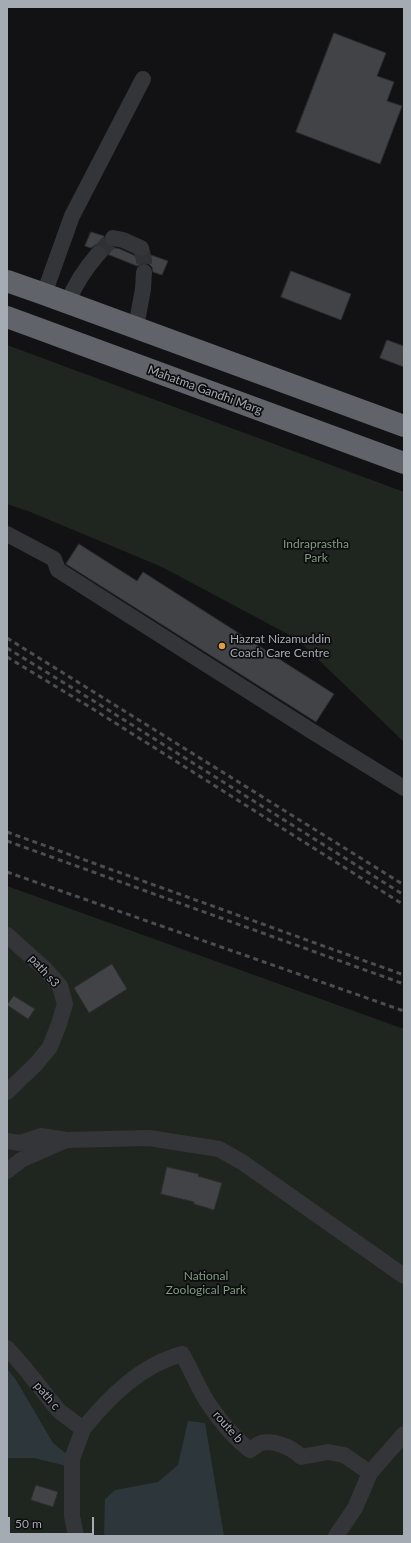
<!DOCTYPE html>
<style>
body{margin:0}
#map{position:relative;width:411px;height:1543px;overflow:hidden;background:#121214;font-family:Lato,sans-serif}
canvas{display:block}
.frame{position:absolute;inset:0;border:8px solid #a5abb3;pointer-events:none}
.scale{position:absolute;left:8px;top:1517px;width:86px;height:18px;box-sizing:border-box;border:2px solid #a5abb3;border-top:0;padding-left:5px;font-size:12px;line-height:14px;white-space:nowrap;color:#a5abb3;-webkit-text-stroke:3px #0d0d0f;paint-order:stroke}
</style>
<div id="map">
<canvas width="411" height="1543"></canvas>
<div class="frame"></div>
<div class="scale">50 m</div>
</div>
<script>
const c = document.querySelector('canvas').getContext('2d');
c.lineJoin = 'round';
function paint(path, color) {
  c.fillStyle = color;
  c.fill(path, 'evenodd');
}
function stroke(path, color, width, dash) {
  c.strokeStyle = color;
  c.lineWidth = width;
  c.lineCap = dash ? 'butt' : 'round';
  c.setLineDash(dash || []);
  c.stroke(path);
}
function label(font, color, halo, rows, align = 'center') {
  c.font = font + ' Lato,sans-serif';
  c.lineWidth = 3.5;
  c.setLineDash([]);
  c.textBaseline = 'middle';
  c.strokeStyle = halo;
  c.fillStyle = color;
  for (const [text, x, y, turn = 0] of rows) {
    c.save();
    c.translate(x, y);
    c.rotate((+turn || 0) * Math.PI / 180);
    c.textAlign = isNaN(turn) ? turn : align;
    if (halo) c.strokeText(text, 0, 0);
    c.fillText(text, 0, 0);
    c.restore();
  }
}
const green = new Path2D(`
 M7,345L404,492V742L297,639L162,567L28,511L7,504Z
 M7,886L404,1029V1536H7Z`);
const water = new Path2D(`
 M7,1369L16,1380L53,1443L69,1456L67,1466L34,1458H7Z
 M188,1421L205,1423L224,1536H104L105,1499L115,1490L158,1482L178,1465Z`);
const building = new Path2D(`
 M334,33L386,53L377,76L394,82L387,101L402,106L380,164L296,132Z
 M91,232L104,236V241L111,247L120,249L138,257H142L148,254L168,261L162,275L153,272L152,267L149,264L144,263L137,266L107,254L104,247L100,245H95L91,248L85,246Z
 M291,271L351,294L341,320L281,297Z
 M387,340L404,346V367L380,358Z
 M79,544L137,581L143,572L334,694L316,722L66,564Z
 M112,964L127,989L89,1013L74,988Z
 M14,996L35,1009L28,1019L7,1005Z
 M167,1167L199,1174L198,1176L222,1183L214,1210L194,1204V1202L161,1194Z
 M36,1485L58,1492L53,1507L31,1500Z`);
const minorTunnel = new Path2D(`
 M141,248L144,260V272
 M98,254L113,238`);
const minor = new Path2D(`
 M113,238L123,240L141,248
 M44,294L72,216L143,79
 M68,302C75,284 85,269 98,254
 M136,327L143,289L144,272
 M7,534L54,559L58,570L313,732L404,788
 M7,935L45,969L60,986L65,1004L59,1024L50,1047L36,1064L7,1092
 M7,1141L20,1143L41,1136L66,1140
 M7,1171L21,1160L66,1140L149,1138L219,1149L242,1162L404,1276
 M7,1348L23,1366L59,1411L83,1429L72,1459V1516L76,1536
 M83,1429C109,1397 141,1365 182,1354C192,1371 199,1390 210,1406C221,1422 235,1439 250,1450C253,1448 258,1444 261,1443C274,1440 292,1447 301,1457L328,1452L344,1455L370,1473L355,1508L336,1536
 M370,1473L404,1434`);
const highway = new Path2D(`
 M7,281L44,294L404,426
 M7,317L404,463`);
const rail = new Path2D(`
 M7,638L404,885
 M7,648L97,703L404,895
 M7,657L93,709L404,905
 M7,832L404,975
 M7,841L404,984
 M7,872L404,1011`);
const markers = [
 [222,646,4,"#e09c3e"]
];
const streetNames = [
 ["Mahatma Gandhi Marg",205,390,20],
 ["path s3",44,971,48],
 ["path c",47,1396,50],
 ["route b",228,1427,49]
];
const parkNames = [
 ["Indraprastha",316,544],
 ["Park",316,558],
 ["National",206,1276],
 ["Zoological Park",206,1290]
];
const poiNames = [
 ["Hazrat Nizamuddin",230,639],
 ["Coach Care Centre",230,653]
];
paint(green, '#1f261f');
paint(water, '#2d363b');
paint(building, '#414347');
stroke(building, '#2d2d30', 1);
stroke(minorTunnel, '#2f3134', 16, [16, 8]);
stroke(minor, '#343538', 16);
stroke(highway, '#606369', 22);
stroke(rail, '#4b4d51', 3, [5, 4]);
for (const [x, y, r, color] of markers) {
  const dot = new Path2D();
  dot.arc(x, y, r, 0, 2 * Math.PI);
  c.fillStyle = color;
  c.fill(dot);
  stroke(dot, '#0d0d0f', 1.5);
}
label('12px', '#a5abb3', '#0d0d0f', streetNames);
label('12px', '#7f9c7e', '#0d0d0f', parkNames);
label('12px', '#a5abb3', '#0d0d0f', poiNames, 'left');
</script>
